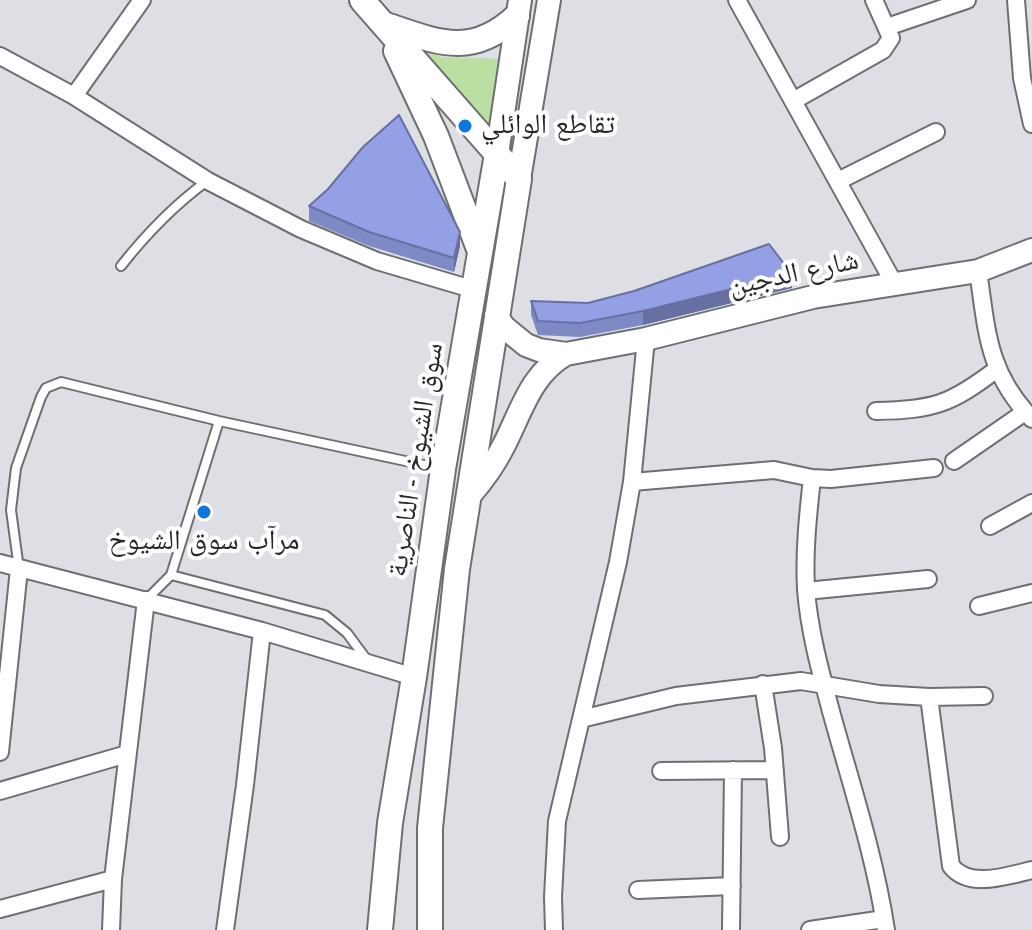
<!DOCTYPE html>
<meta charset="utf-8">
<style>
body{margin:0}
canvas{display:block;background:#dddfe5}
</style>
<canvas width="1032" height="930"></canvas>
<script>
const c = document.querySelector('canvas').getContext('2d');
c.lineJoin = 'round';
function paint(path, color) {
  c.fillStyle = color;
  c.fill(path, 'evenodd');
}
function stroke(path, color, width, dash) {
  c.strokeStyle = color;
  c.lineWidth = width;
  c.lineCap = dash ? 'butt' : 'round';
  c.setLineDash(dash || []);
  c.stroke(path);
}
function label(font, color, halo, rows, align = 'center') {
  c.font = font + ' Jost,"Noto Naskh Arabic",sans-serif';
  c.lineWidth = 8;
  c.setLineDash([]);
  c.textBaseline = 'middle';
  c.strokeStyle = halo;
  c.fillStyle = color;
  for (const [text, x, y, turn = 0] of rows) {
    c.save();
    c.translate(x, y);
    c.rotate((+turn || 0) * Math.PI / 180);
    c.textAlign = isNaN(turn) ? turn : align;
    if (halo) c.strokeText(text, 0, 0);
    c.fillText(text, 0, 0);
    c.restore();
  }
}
const green = new Path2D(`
 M425,48L441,57L506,59L493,126L489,128L421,50Z`);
const lane = new Path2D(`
 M121,266C147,233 173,206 207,181
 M19,569L11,510L16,468L41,397L46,388L61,382L219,421L438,468
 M171,575L325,615L347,633L367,660
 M147,599L171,575L219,421`);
const street = new Path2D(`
 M737,0L895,285
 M1016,0L1022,78L1032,124
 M887,27L967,0
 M0,56L74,96L208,181L301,229L377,261L475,290
 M74,96L142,0
 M793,101L883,50L891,38L874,0
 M838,181L936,132
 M978,271C987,331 987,372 1032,419
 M876,411C934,410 951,404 997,369
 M954,461L1025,412
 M812,478C808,515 804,551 806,589C809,631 821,674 832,715C852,787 875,857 886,930
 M632,482L774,470L812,478L831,479L934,468
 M990,526L1032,503
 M0,563L262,631L414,677
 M806,591L928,579
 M979,606L1032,593
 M763,684L773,748L780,837
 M929,697L951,866C969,889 1007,876 1032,870
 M581,719L676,696L801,681L879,694L929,697L984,696
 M0,752L19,569
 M661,771L775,770
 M0,791L127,754
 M638,890L732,886
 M0,909L113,879
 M111,930L113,879L146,600
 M225,930L245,785L262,631
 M554,930L553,897L557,821L618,562L632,482L646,339
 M731,930L733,770
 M810,930L884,919`);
const secondary = new Path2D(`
 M497,154L520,0
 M519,179L549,0
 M496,316L504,327L526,345L539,350L566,354L646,339L813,297L978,271L1032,250
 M470,495C483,480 494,465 503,447C521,413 530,374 566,354`);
const primary = new Path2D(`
 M362,0L519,179L457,569L430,828V930
 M383,24C437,42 471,59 517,16
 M396,51L436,136L479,249
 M380,930L390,823L414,677L443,469L497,154`);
const wall = new Path2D(`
 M309,206L460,246L454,272L369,246L309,221Z
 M792,288L643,325L580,337L538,335L531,315V301L588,303Z`);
const shadedWall = new Path2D(`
 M460,232V246L454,272V258Z
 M792,274V288L643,325V311Z`);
const building = new Path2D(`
 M399,115L460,232L454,258L369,232L309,206L328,189L363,147Z
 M769,244L792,274L643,311L580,323L538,321L531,301L588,303L634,291Z`);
const markers = [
 [465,126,8,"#0e76de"],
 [204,512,8,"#0e76de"]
];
const poiNames = [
 ["تقاطع الوائلي",481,126],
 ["مرآب سوق الشيوخ",204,542,"center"]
];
const streetNames = [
 ["شارع الدجين",794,275,-12],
 ["سوق الشيوخ - الناصرية",417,460,-81]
];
paint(green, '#bbdfa3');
stroke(lane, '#6e6f74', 12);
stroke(street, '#6e6f74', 20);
stroke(secondary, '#6e6f74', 26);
stroke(primary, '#6e6f74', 28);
stroke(lane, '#fff', 8);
stroke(street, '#fff', 16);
stroke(secondary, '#fff', 22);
stroke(primary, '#fff', 24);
paint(wall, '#7e8ac5');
paint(shadedWall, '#6770a0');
paint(building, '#93a0e5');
stroke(building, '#6770a0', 2);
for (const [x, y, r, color] of markers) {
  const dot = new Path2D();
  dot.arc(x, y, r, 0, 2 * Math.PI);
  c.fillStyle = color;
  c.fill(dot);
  stroke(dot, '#fff', 3);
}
label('28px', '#27282a', '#fff', poiNames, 'left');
label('28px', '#27282a', '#fff', streetNames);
</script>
